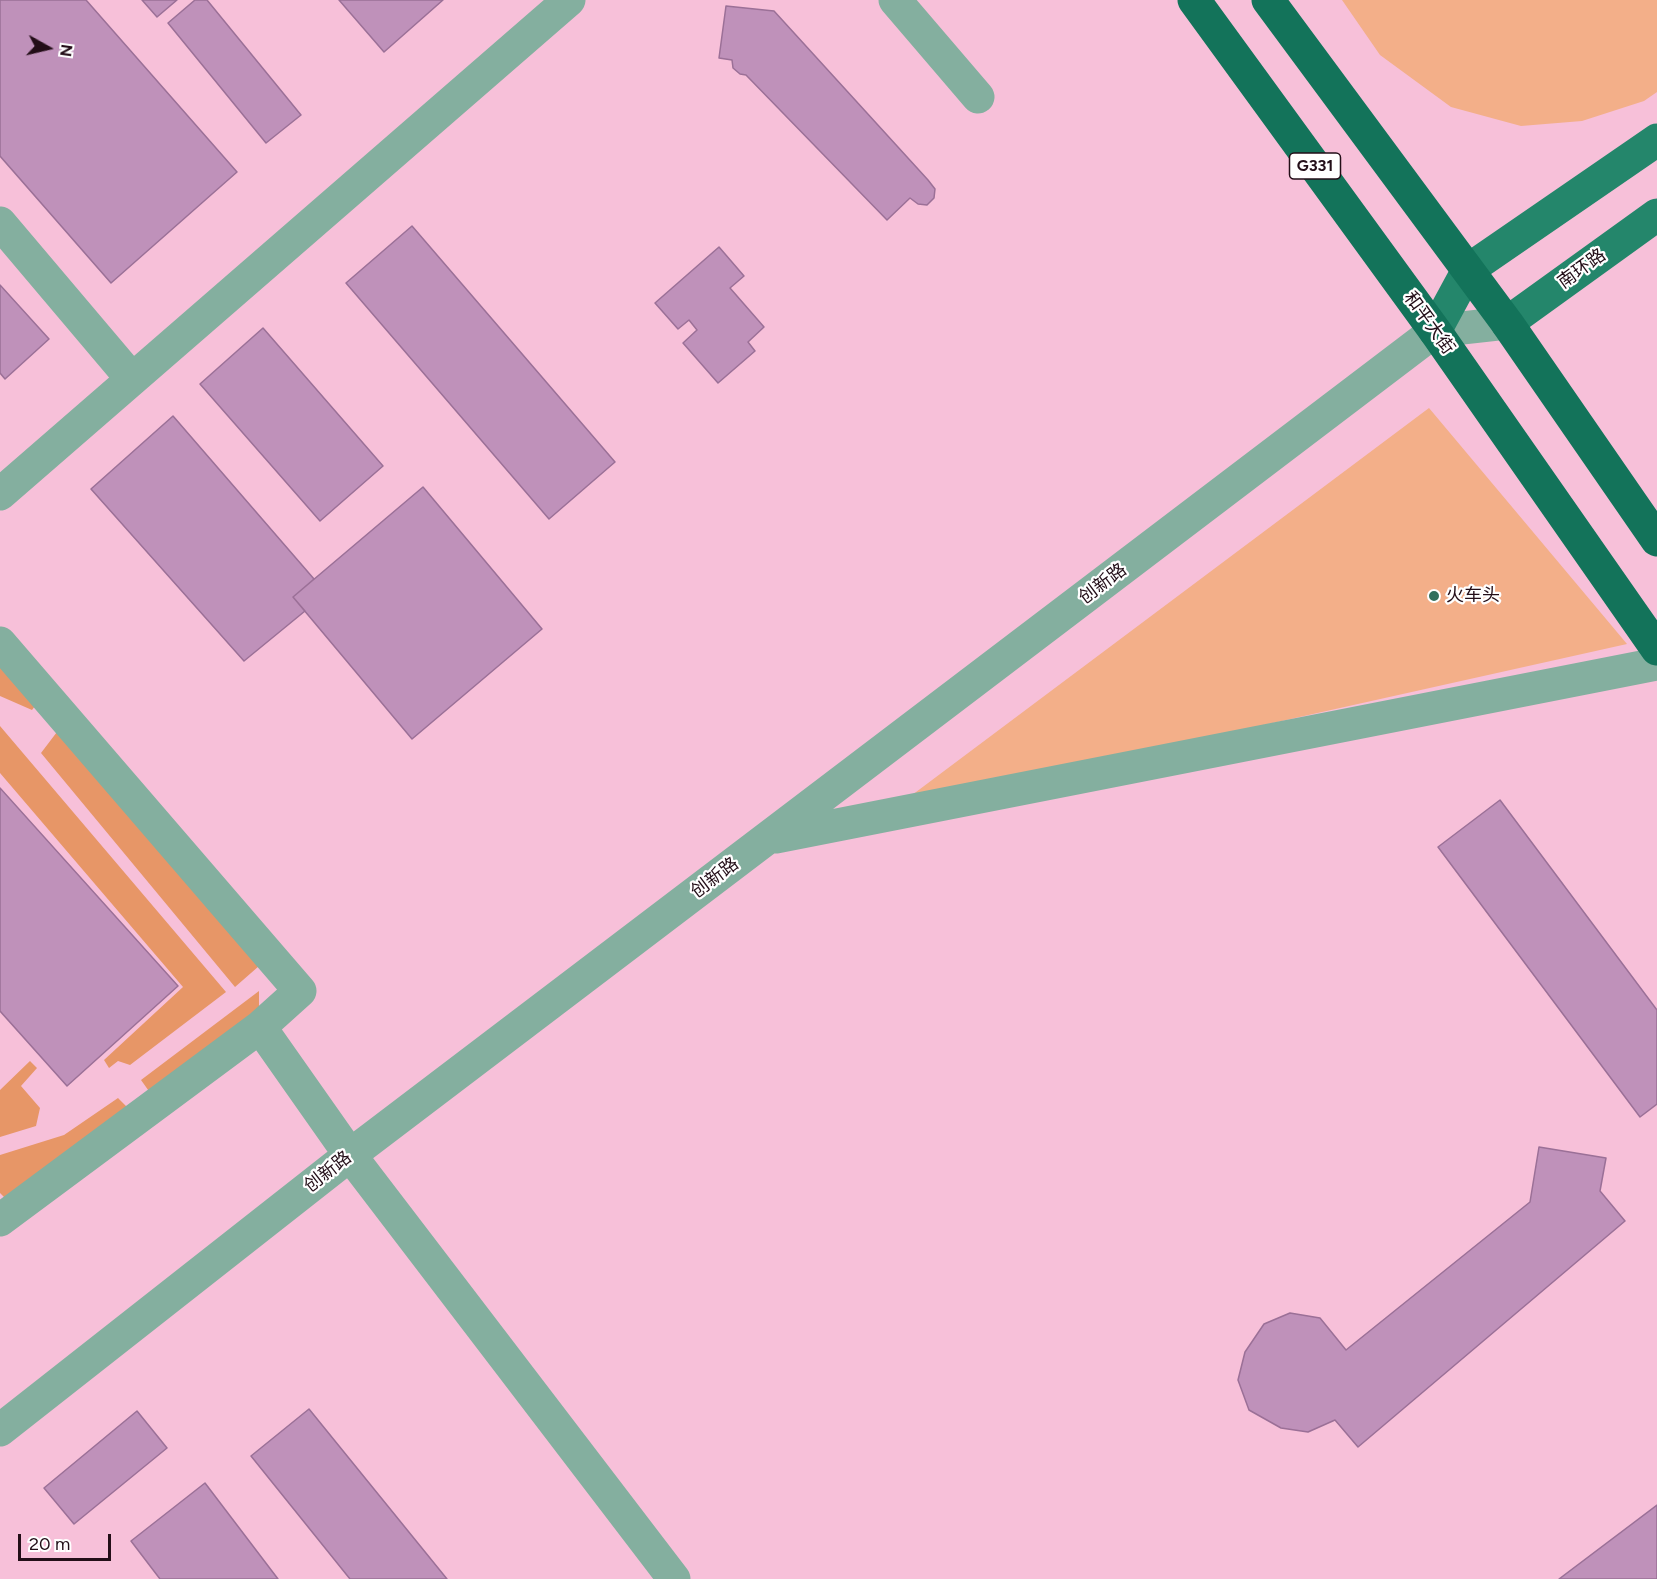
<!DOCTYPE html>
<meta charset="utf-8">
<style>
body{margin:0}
#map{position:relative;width:1657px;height:1579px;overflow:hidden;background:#ffcee3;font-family:Figtree,sans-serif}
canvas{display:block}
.north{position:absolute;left:18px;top:18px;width:60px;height:60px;-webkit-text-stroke:4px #fff;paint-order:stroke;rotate:98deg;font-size:16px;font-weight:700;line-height:24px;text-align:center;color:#230e18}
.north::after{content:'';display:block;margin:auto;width:21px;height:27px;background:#230e18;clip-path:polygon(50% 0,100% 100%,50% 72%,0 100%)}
.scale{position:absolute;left:18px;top:1534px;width:93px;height:27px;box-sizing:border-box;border:3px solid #230e18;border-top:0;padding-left:8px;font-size:18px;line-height:21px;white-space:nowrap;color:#230e18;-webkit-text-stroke:4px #fff;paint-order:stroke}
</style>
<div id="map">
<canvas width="1657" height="1579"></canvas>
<div class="north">N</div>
<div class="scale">20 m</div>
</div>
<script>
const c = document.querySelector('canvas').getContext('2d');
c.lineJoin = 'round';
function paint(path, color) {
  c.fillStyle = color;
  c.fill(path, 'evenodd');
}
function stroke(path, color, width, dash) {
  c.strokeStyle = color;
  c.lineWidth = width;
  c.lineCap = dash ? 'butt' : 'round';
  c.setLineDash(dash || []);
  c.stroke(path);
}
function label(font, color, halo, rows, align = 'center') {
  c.font = font + ' Figtree,"Noto Sans SC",sans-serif';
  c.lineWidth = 4.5;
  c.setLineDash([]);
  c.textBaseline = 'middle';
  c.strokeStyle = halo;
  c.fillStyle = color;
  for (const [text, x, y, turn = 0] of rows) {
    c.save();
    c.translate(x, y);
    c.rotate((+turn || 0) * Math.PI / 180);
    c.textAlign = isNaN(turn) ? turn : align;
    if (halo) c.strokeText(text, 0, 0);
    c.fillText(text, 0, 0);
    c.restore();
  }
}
const built = new Path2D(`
 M0,0H1657V1579H0Z`);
const green = new Path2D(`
 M1342,0H1657V92L1644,101L1582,121L1521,126L1451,107L1380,55Z
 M1429,408L1627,644L896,807Z`);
const forest = new Path2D(`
 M0,658L38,702L32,710L0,696Z
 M0,726L226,992L130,1065L118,1061L109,1068L104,1060L183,987L0,773Z
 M60,728L259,966L235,987L41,753Z
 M259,991V1011L151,1094L141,1080Z
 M30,1061L37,1068L21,1086L40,1108L36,1126L0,1137V1090Z
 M118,1098L130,1110L8,1201L0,1193V1155L64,1135Z`);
const building = new Path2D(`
 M0,0H86L237,172L111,283L0,156Z
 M142,0H177L157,17Z
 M195,0H207L301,115L266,143L168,23Z
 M339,0H443L384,52Z
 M726,6L774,11L928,180L935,189L934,198L927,205L918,204L910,198L887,220L746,75L740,74L733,68L732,60L719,58Z
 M412,226L615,462L549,519L346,283Z
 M719,247L744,276L730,288L764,327L748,342L755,351L718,383L683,343L697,330L689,320L678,329L655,303Z
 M0,285L49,339L5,379L0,373Z
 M263,328L383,466L320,521L200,384Z
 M173,416L314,579L293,597L305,611L244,661L91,489Z
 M423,487L542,629L412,739L293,597Z
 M0,788L178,986L67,1086L0,1011Z
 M1500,800L1657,1010V1104L1640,1117L1438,847Z
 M1539,1147L1606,1158L1600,1191L1625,1221L1358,1447L1335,1420L1308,1432L1281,1428L1249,1410L1238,1380L1245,1352L1264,1324L1290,1313L1320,1318L1346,1350L1530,1202Z
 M309,1409L447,1579H350L251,1456Z
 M137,1411L167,1448L74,1524L44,1488Z
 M205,1483L278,1579H160L131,1541Z
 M1657,1505V1579H1559Z`);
const minor = new Path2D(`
 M895,0L978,97
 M0,223L132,379
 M0,494L569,0
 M0,643L300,991L260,1027L0,1220
 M776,837L1657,664
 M260,1027L350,1155L674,1579
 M0,1430L350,1155L1435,331L1507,323`);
const major = new Path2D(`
 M1507,323L1657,215
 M1435,331L1468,270L1657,140`);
const highway = new Path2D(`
 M1194,0L1435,331L1657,649
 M1268,0L1507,323L1657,540`);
const markers = [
 [1434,596,6,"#316f5c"]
];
const shields = [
 [1315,166,51]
];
const shieldNames = [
 ["G331",1315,166]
];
const streetNames = [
 ["南环路",1582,269,-36],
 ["和平大街",1429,323,54],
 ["创新路",1103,584,-37],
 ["创新路",715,878,-37],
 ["创新路",328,1172,-38]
];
const poiNames = [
 ["火车头",1446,596]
];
paint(built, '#f7c0d9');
paint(green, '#f3af89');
paint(forest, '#e79667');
paint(building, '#bf91ba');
stroke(building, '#9b7097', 1.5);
stroke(minor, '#84af9f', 33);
stroke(major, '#24866b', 33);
stroke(highway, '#13735a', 33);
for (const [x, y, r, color] of markers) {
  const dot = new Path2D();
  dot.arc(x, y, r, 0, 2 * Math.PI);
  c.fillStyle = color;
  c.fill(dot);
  stroke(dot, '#fff', 2);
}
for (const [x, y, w] of shields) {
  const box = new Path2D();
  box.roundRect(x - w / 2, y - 13, w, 26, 4.5);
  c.fillStyle = '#fff';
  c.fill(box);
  stroke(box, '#230e18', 1.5);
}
label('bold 16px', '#230e18', null, shieldNames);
label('18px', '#230e18', '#fff', streetNames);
label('18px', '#230e18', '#fff', poiNames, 'left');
</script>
